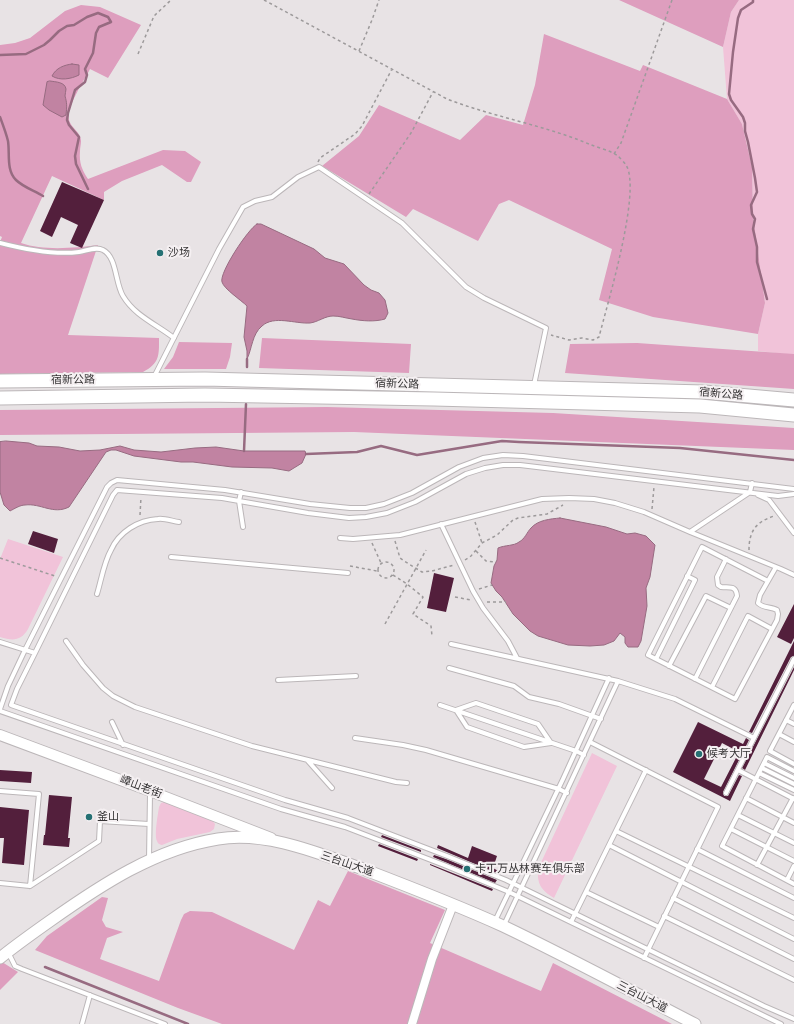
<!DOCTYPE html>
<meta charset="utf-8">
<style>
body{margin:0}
canvas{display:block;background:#e8e3e5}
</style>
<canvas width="794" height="1024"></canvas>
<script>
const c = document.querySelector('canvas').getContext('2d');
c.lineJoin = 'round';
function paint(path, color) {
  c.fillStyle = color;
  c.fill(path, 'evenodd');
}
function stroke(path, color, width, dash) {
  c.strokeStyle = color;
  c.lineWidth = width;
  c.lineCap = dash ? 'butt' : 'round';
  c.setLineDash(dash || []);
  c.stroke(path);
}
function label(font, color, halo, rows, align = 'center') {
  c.font = font + ' "PT Sans Narrow","Noto Sans SC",sans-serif';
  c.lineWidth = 4;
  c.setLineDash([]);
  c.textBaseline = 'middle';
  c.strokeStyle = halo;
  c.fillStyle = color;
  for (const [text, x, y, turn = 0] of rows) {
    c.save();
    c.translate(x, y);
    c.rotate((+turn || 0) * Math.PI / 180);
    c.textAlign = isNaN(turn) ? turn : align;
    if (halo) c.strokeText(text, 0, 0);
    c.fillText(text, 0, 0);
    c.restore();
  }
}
const green = new Path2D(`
 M739,0H794V355L758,351V334L765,303L753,216L752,167L742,124L727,99L723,47L731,12Z
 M8,539L63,557L28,629C21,641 13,641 0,637V559Z
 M592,753L617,766L554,898C541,890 537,884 538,869Z
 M164,802L211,819L215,824L214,829L210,832L177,839L162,845C159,844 158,844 157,841C154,835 158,814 159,807L161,803Z`);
const forest = new Path2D(`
 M619,0H739L731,12L723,47Z
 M81,5L100,7L141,25L108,78L90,69C84,81 66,107 69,120C71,128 81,132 81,141C81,144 80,148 80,151C79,163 82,170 88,179L163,150L185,151L201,162L191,182H187L162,165L122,181L104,192V200L52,176L21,243C44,251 74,248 98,245L68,335L159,338C159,355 160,363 143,372L0,374V242L2,237L0,236V45L15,43L30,38L65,11Z
 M544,34L640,71L643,65L727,99L742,124L752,167L753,216L765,303L758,334L653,317L599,300L612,249L509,200L499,204L478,241L413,209L406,217L322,166L359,136L379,105L460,140L486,115L523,125L535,85Z
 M262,338L411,344L409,373L259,368Z
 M179,342L232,343L230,357L226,369H164L173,357Z
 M637,343L794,354V389L565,373L570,344Z
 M327,407L553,413L794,428V450L354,432L0,435V410Z
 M348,871L445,910L430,943L541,991L553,963L672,1024H222L178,1008L35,950L47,936L102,897L108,898L102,920L106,927L123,932L107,938L100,959L159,981L181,920L184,914L190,911L212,912L294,950L318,900L330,906Z
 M2,962L18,972L0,990V964Z`);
const water = new Path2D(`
 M72,64L79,65V75C71,79 60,81 52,76C56,68 64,65 72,64Z
 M50,81C56,82 65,82 66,89C66,91 65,94 65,96C67,103 67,106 66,115L62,117L49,110L43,105L47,82Z
 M257,224H261L314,249L325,258L344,264L364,285L371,290L379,293L385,300L388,313L385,319C375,322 362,321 352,319C345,318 340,316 333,316C325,316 318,322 310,323C295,324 274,315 262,326C252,334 252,349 247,359V351L244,337L247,306C241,300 224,289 222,282C219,273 248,229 257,224Z
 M6,441L29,443L37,446L59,447L80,451L100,450L120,446L134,450L161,452L195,448L216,447L244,451H305L306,454L302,463L289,471L272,468L232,467L193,462H181L134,456L116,450H111L106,452L69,507C53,515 41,503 25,505C20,505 14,509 10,511L4,505L0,492V442Z
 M560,518L606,527L627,534L635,533L646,536L655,545L650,577L646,588L647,606L641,641L638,647H628L625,643V637L620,633L614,641L604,645L590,646L568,645L538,636L530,631L513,614L502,597L496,591L491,583L494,566L497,560L498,548C505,545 514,546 519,542C525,539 527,532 531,528C538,520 550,519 560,518Z`);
const stream = new Path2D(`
 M753,0V2L741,10L738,18L733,52L729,94L731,100L743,117L745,123V131L748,142L755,178L757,192L751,205L752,214L755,219L753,229L757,247V262L767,299
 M0,55L26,54L44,45L50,40L59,31L67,26L74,25L87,17L98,13L108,17L111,22L99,27L96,33L93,53L85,69L87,75L85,82L75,90L68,113L67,120L69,125L79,137L75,156L76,164L88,189
 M0,117C3,125 6,133 8,141C10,154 6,170 16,180C23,187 35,191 43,196
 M247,367V359
 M244,451L246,404
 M306,454L357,452L381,446L417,455L502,441L519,442L680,448L794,460
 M45,967L188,1024`);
const building = new Path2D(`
 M62,182L104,200L82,248L70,243L78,225L61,217L52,237L40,231Z
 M33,531L58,539L54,553L28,544Z
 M434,573L454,578L446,612L427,608Z
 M794,604V638L791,644L777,637Z
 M794,641V656L791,657L752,733L749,732Z
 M794,667V670L745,770L742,768Z
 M698,722L743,744L746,738L749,740L723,792L724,796H728L739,775L742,776L730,801L673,772ZM722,743L739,752L721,787L704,779Z
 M0,770L32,772L31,783L0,781Z
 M49,795L72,797L68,838H70L69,847L43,845L44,835H45Z
 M0,807L29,810L24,865L2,863L4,838H0Z
 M382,835L421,850V852L381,837Z
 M379,844L418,859L417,861L378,846Z
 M438,845L468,858L472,846L497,856L493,868L500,872L499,874L437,848Z
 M434,855L446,859L497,880L495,883L433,857Z
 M430,864L493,889L492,891L430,865Z`);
const path = new Path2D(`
 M264,0L447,99C494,117 543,125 589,144C598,148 610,150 618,156C620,158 624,162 626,165C642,190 607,305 599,337L593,340L582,338L569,340L551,335
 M359,51L372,20L379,0
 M138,54L154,16L171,0
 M614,154L621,143L672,0
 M318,162L320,158L355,134L362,126L392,69
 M369,194L411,133L433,92
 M652,509L654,487
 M140,515L141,497
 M475,522L482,543
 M395,541L400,558L404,561L422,572L432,571L454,565
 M372,543L381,563
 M749,550C749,531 756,522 774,516
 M476,551L486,561L496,562
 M0,558L55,576
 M465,560L471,556L482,543L497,535L513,520L518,518L547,514L563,505
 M378 570a8 8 0 1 1 16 0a8 8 0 1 1-16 0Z
 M350,566L377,571
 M393,575L407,584L423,597L413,614L431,626L432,636
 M479,589L492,585
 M455,597L471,600
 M487,602H506
 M385,624L426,550`);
const service = new Path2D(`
 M0,243C23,249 55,255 79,252C86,251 96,246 103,250C117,257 115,283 123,296C135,316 156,324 174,338
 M154,377L219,249L243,207L255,201L272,197L298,177L319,167L402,223L466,287L484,298L546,328L534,385
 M241,492L239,501L243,527
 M794,494L778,496L520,465H503L485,468L466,474L415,502L387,513L366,517L349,518L308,513L222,498L117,490L113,495L35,653L17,689L11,705L285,800L348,818L447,856L506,880L764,1006L794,1019
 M758,495L769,500L794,533
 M441,524L473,591L483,608L508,641L517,658
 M690,532L750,492L752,483
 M340,538L353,539L400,535L542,499L569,498L594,499L615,503L644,512L690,532L781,569L794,575
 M171,557L348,573
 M768,581L702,547L648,655L735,699L777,620L778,614L777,610C771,606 764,609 758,603L760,595L776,567
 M97,594C101,581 104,562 111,550C119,532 138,520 158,519C164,518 172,521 179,522
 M66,641L83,665L103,688L113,696L135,707L252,746L396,782L407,783
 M0,642L35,653
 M451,644L618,681L675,699L754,738
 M656,659L695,580L687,576
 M669,666L706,596L731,608
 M449,668L514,686L529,697L559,704L601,719
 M695,679L737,596C736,585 730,588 721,587L718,585L717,577L726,559
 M278,680L356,676
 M712,687L748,616L772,629
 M476,703L538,724L551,743L524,747L467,727L456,710Z
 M440,705L576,751L584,755
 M794,705L770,751L794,764
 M0,709L8,686L25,650L107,487L111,483L117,480L225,490L310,504L350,508H366L384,504L412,493L459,467L483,458L503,455L523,456L794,489
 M0,711L281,809L345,827L444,865L509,892L781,1024
 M786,720L794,724
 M112,722L123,745
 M779,734L794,742
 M355,738L403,745L426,750L559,789L567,793
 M590,742L718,807L644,958
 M308,761L332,788
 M764,763L794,778
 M762,768L794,784
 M738,770L794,799
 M794,771L767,757L722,846L794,884
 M759,773L794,790
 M0,791L39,794L30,886L0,883
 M726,793L794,659
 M746,798L794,823
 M738,815L794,843
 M731,829L794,861
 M616,831L794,918
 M609,845L794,939
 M697,849L794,898
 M149,860L150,793
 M757,865L793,798
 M787,880L794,866
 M30,886L99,841L100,821L149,824
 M586,892L659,927
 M673,898L794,959
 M664,916L794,980
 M495,921L563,779L609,678
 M571,922L646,770
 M504,925L618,681
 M8,952L15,966L22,969L165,1024
 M82,1024L90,995`);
const minor = new Path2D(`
 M412,1024L432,959L453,905`);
const tertiary = new Path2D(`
 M0,735L150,791L271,838`);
const secondary = new Path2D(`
 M0,958C16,945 33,933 50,921C101,885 155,849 218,839C266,831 318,853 363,869C410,887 457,905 503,926C568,957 631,991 695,1024`);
const trunk = new Path2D(`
 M0,381L205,379L704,392L794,400
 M0,398L205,395L434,399L700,406L794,415`);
const markers = [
 [160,253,4,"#257073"],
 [699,754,4,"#257073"],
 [89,817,4,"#257073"],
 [467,869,4,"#257073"]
];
const poiNames = [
 ["沙场",168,253],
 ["候考大厅",707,754],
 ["釜山",97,817],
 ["卡丁万丛林赛车俱乐部",475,869]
];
const streetNames = [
 ["宿新公路",73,380,-1],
 ["宿新公路",397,384,2],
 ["宿新公路",721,394,5],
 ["嶂山老街",141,787,21],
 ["三台山大道",347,864,19],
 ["三台山大道",642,997,27]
];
paint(green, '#f1c3d9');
paint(forest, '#de9ebe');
paint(water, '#c183a2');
stroke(water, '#976b81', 1);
stroke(stream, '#976b81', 2.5);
paint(building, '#531f3c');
stroke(service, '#bcb7b9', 6);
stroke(minor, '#bcb7b9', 10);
stroke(tertiary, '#bcb7b9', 12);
stroke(secondary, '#bcb7b9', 13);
stroke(trunk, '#bcb7b9', 15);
stroke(path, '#9d9a9b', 1.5, [3, 3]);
stroke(service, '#fff', 4);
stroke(minor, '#fff', 8);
stroke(tertiary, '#fff', 10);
stroke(secondary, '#fff', 11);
stroke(trunk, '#fff', 13);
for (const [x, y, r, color] of markers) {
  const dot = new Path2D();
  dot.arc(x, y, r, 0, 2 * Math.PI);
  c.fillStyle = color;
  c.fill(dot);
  stroke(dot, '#f5f0f2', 1.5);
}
label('11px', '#353334', '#f5f0f2', poiNames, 'left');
label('11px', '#353334', '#f5f0f2', streetNames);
</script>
